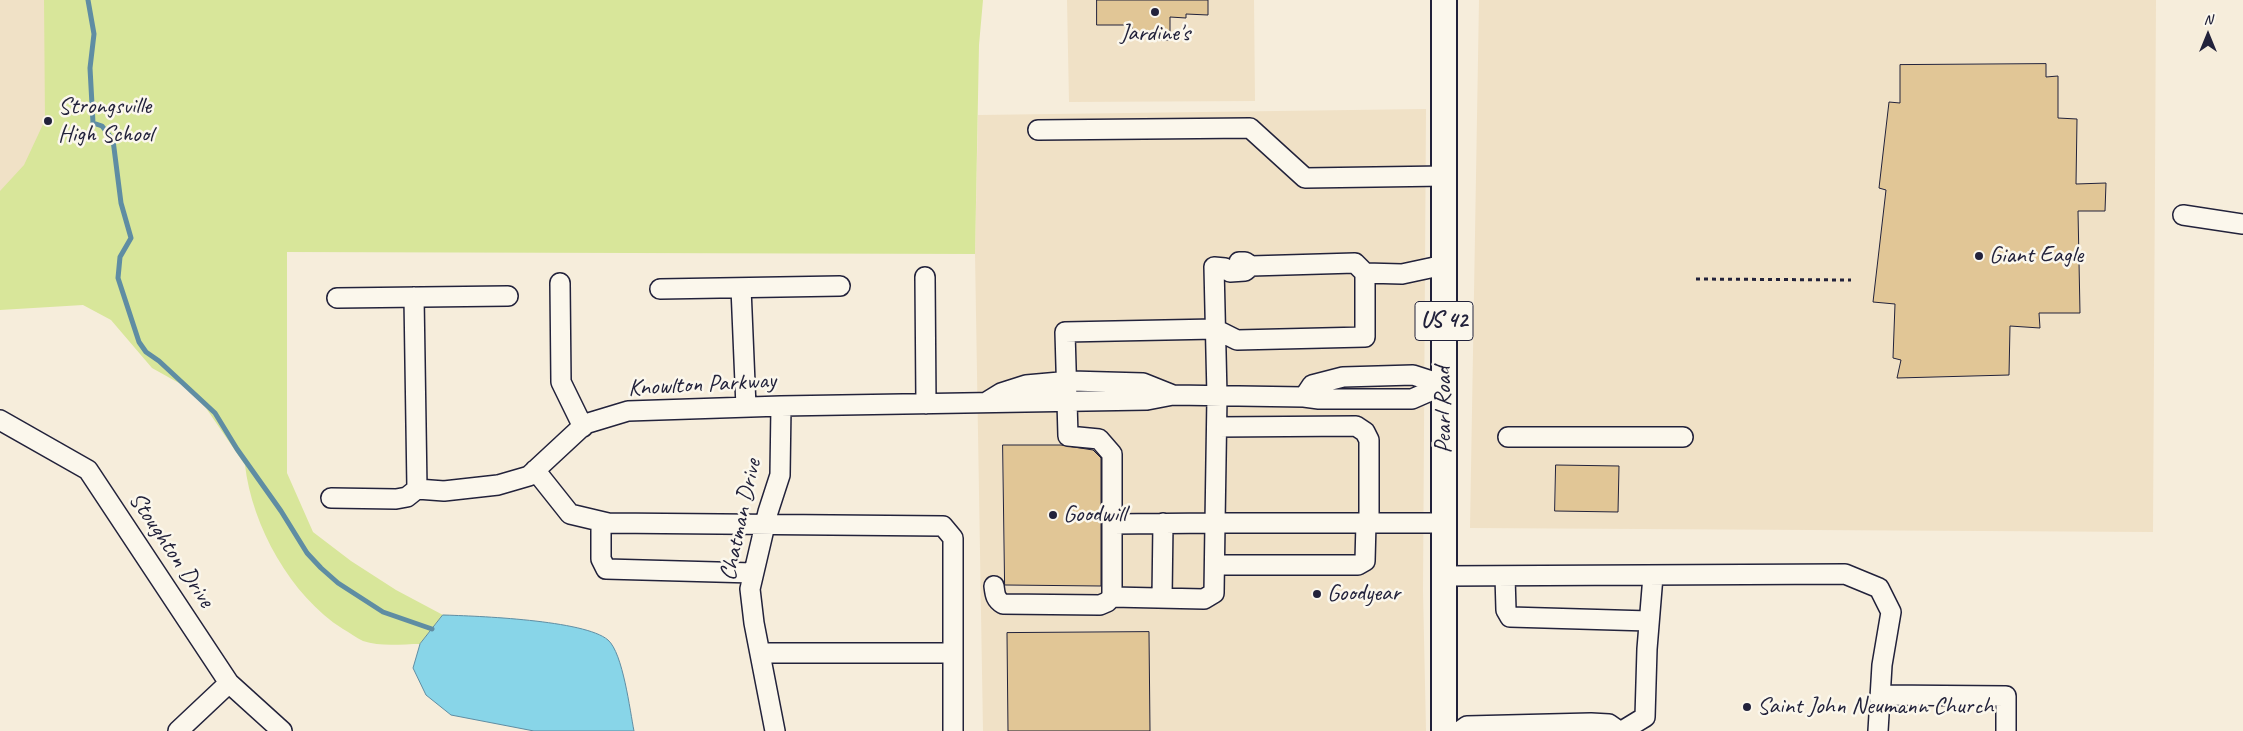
<!DOCTYPE html>
<style>
body{margin:0}
#map{position:relative;width:2243px;height:731px;overflow:hidden;background:#f6eddb;font-family:Caveat,sans-serif}
canvas{display:block}
.north{position:absolute;left:2183px;top:10px;width:50px;height:50px;-webkit-text-stroke:4px #fbf7ec;paint-order:stroke;rotate:0deg;font-size:14px;font-weight:700;line-height:20px;text-align:center;color:#22223b}
.north::after{content:'';display:block;margin:auto;width:18px;height:22px;background:#22223b;clip-path:polygon(50% 0,100% 100%,50% 72%,0 100%)}
</style>
<div id="map">
<canvas width="2243" height="731"></canvas>
<div class="north">N</div>
</div>
<script>
const c = document.querySelector('canvas').getContext('2d');
c.lineJoin = 'round';
function paint(path, color) {
  c.fillStyle = color;
  c.fill(path, 'evenodd');
}
function stroke(path, color, width, dash) {
  c.strokeStyle = color;
  c.lineWidth = width;
  c.lineCap = dash ? 'butt' : 'round';
  c.setLineDash(dash || []);
  c.stroke(path);
}
function label(font, color, halo, rows, align = 'center') {
  c.font = font + ' Caveat,sans-serif';
  c.lineWidth = 5;
  c.setLineDash([]);
  c.textBaseline = 'middle';
  c.strokeStyle = halo;
  c.fillStyle = color;
  for (const [text, x, y, turn = 0] of rows) {
    c.save();
    c.translate(x, y);
    c.rotate((+turn || 0) * Math.PI / 180);
    c.textAlign = isNaN(turn) ? turn : align;
    if (halo) c.strokeText(text, 0, 0);
    c.fillText(text, 0, 0);
    c.restore();
  }
}
const built = new Path2D(`
 M0,0H97L0,242Z
 M1067,0H1254L1255,101L1069,102Z
 M1479,0H2156L2153,532L1470,528Z
 M1426,109L1423,591L1426,731H983L975,254L978,115Z`);
const green = new Path2D(`
 M44,0H983L979,45L975,254L287,252V473L313,532L351,561L396,590L443,615L420,644C402,644 380,647 363,641C356,638 349,632 343,629C291,596 252,526 245,465L195,392L152,368L111,320L83,305L0,310V191L24,165L45,120Z`);
const water = new Path2D(`
 M443,615C477,616 585,620 608,640C623,653 630,711 634,731H534L451,715L426,695L413,668L420,644Z`);
const stream = new Path2D(`
 M88,0L94,34L90,68L93,123L102,126L113,140L121,203L131,238L120,257L118,278L139,342L146,352L159,361L215,413L237,449L281,511L307,553L321,568L338,583L383,612L432,629`);
const building = new Path2D(`
 M1097,0H1208V15L1186,14V18L1170,17V40H1154L1155,35H1132V25H1097Z
 M2046,64V77L2058,76V118L2077,119L2076,184L2106,183L2105,211H2078L2080,313H2039L2040,328L2010,326L2009,375L1897,378L1901,360L1893,358L1895,304L1873,302L1886,190L1879,188L1889,102L1900,103V65Z
 M1003,445H1061L1093,450L1101,458V586L1005,585Z
 M1556,465L1619,466L1618,512L1555,511Z
 M1149,632L1150,731H1008L1007,633Z`);
const path = new Path2D(`
 M1696,279L1851,280`);
const minor = new Path2D(`
 M1038,130L1250,128L1305,178L1445,176
 M2183,215L2243,224
 M1239,262H1245L1251,266L1355,263L1365,273
 M1251,266L1245,271L1230,272L1225,268L1214,267L1217,396L1215,523H1444
 M925,277L926,404
 M560,283L561,382L583,427
 M741,288L746,407
 M660,289L840,286
 M414,297L417,489
 M337,298L508,296
 M1304,397L1312,385L1343,377L1413,375L1444,385
 M988,401L1001,393L1026,385L1071,381L1143,383L1173,395
 M0,420L88,470L229,683L282,731
 M1217,427L1356,426L1365,432L1369,440V523
 M1508,437H1683
 M535,470L570,514L608,523L943,526L953,538V731
 M417,489L444,491L498,485L529,476L585,424L628,411L781,406L1147,400L1173,395L1304,397L1319,399H1412L1444,385
 M331,498L396,499L407,497L417,489
 M601,522V559L606,569L753,573
 M1215,565H1358L1365,561L1366,523
 M1444,576L1845,574L1879,588L1891,612L1882,665L1878,731
 M1505,576L1506,610L1510,617L1649,621
 M994,586C995,594 995,599 1003,604L1100,605L1107,602L1112,597V454L1099,439L1068,436L1065,332L1215,329L1237,340L1365,337V273L1402,274L1444,265
 M1112,597L1204,599L1214,593L1215,523L1113,524
 M1162,598L1163,523
 M760,653H953
 M1880,695L2006,696V731
 M178,731L229,683
 M775,731L754,623L750,589L768,512L780,475L781,406
 M1460,731L1467,726L1591,723L1609,724L1619,731
 M1622,731L1645,717L1647,649L1653,576`);
const major = new Path2D(`
 M1444,0V731`);
const markers = [
 [1155,12,5,"#22223b"],
 [48,121,5,"#22223b"],
 [1979,256,5,"#22223b"],
 [1053,515,5,"#22223b"],
 [1317,594,5,"#22223b"],
 [1747,707,5,"#22223b"]
];
const shields = [
 [1444,321,58]
];
const shieldNames = [
 ["US 42",1444,321]
];
const poiNames = [
 ["Jardine's",1155,34,"center"],
 ["Strongsville",58,107],
 ["High School",58,135],
 ["Giant Eagle",1989,256],
 ["Goodwill",1063,515],
 ["Goodyear",1327,594],
 ["Saint John Neumann Church",1757,707]
];
const streetNames = [
 ["Knowlton Parkway",702,385,-3],
 ["Pearl Road",1444,410,-90],
 ["Chatman Drive",741,520,-78],
 ["Stoughton Drive",171,550,56]
];
paint(built, '#f0e1c6');
paint(green, '#d8e69a');
paint(water, '#88d5e8');
stroke(water, '#5f8da3', 1);
stroke(stream, '#5f8da3', 5);
paint(building, '#e1c696');
stroke(building, '#22223b', 1);
stroke(minor, '#22223b', 22);
stroke(major, '#22223b', 28);
stroke(path, '#22223b', 3, [4, 4]);
stroke(minor, '#fbf7ec', 19);
stroke(major, '#fbf7ec', 24);
for (const [x, y, r, color] of markers) {
  const dot = new Path2D();
  dot.arc(x, y, r, 0, 2 * Math.PI);
  c.fillStyle = color;
  c.fill(dot);
  stroke(dot, '#fbf7ec', 2);
}
for (const [x, y, w] of shields) {
  const box = new Path2D();
  box.roundRect(x - w / 2, y - 19.5, w, 39, 4);
  c.fillStyle = '#fbf7ec';
  c.fill(box);
  stroke(box, '#22223b', 1);
}
label('bold 22px', '#22223b', null, shieldNames);
label('24px', '#22223b', '#fbf7ec', poiNames, 'left');
label('24px', '#22223b', '#fbf7ec', streetNames);
</script>
